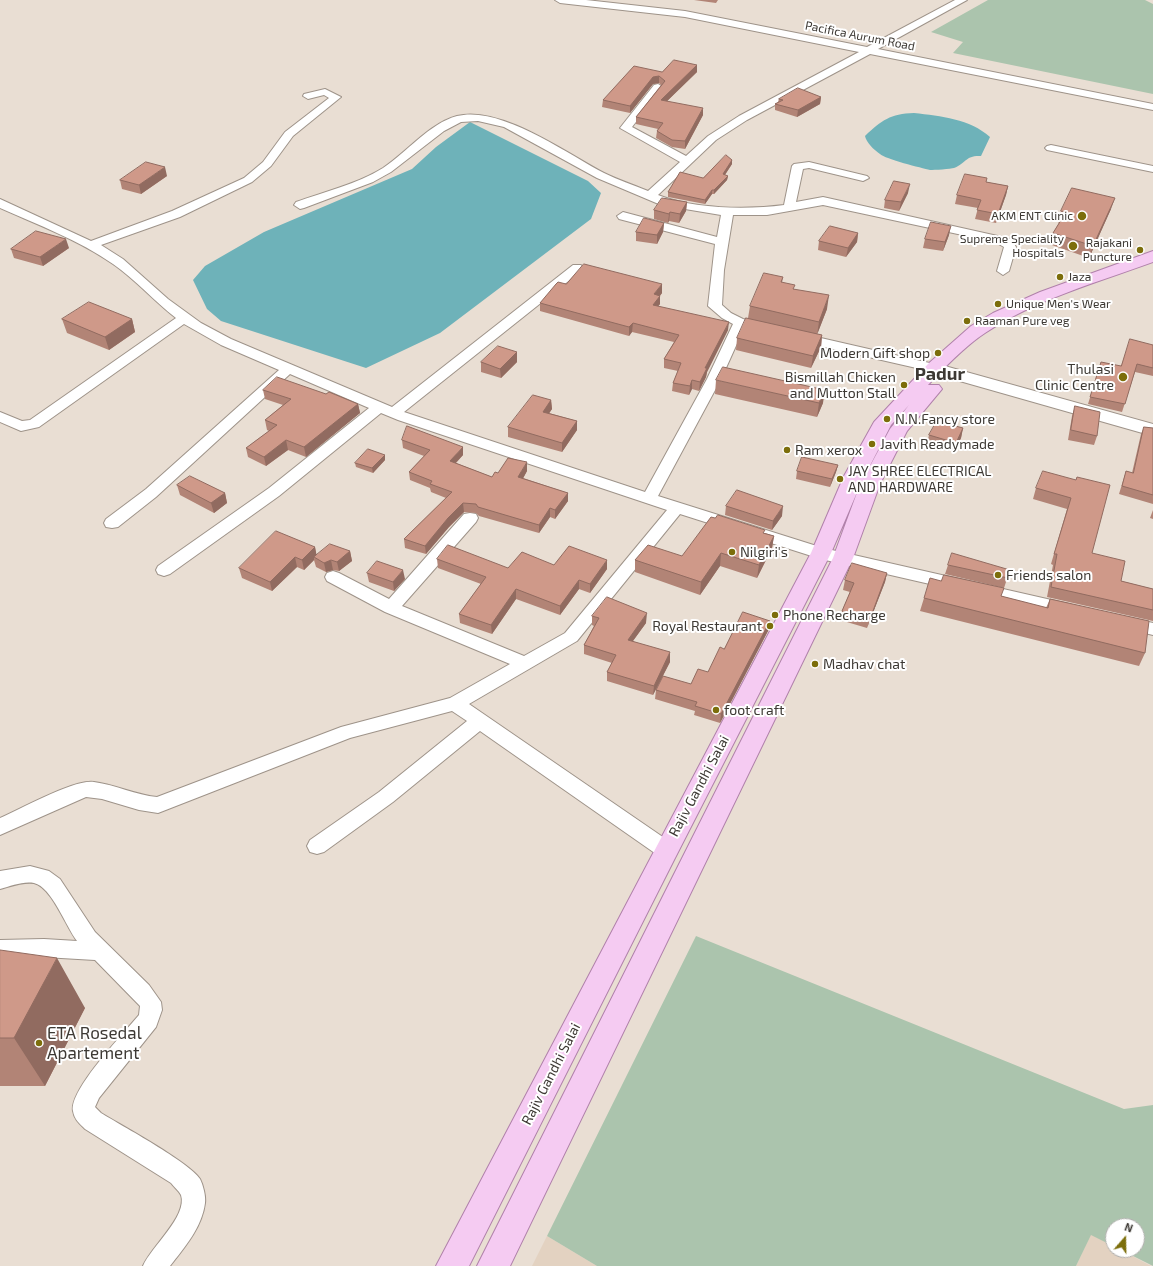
<!DOCTYPE html>
<style>
body{margin:0}
#map{position:relative;width:1153px;height:1266px;overflow:hidden;background:#e9ded3;font-family:"Exo 2",sans-serif}
canvas{display:block}
.north{position:absolute;left:1105px;top:1218px;width:40px;height:40px;box-sizing:border-box;background:#fff;border:1px solid #b1b0ae;border-radius:50%;rotate:20deg;font-size:11px;font-weight:700;line-height:16px;text-align:center;color:#3d3934}
.north::after{content:'';display:block;margin:auto;width:14px;height:18px;background:#7c6e0b;clip-path:polygon(50% 0,100% 100%,50% 72%,0 100%)}
</style>
<div id="map">
<canvas width="1153" height="1266"></canvas>
<div class="north">N</div>
</div>
<script>
const c = document.querySelector('canvas').getContext('2d');
c.lineJoin = 'round';
function paint(path, color) {
  c.fillStyle = color;
  c.fill(path, 'evenodd');
}
function stroke(path, color, width, dash) {
  c.strokeStyle = color;
  c.lineWidth = width;
  c.lineCap = dash ? 'butt' : 'round';
  c.setLineDash(dash || []);
  c.stroke(path);
}
function label(font, color, halo, rows, align = 'center') {
  c.font = font + ' "Exo 2",sans-serif';
  c.lineWidth = 4;
  c.setLineDash([]);
  c.textBaseline = 'middle';
  c.strokeStyle = halo;
  c.fillStyle = color;
  for (const [text, x, y, turn = 0] of rows) {
    c.save();
    c.translate(x, y);
    c.rotate((+turn || 0) * Math.PI / 180);
    c.textAlign = isNaN(turn) ? turn : align;
    if (halo) c.strokeText(text, 0, 0);
    c.fillText(text, 0, 0);
    c.restore();
  }
}
const built = new Path2D(`
 M1091,1234L1113,1246V1250H1121L1151,1266H1076Z
 M547,1236L597,1266H532Z`);
const green = new Path2D(`
 M988,0H1145L1153,4V94L953,53L963,42L931,32Z
 M696,936L1124,1109L1153,1105V1266L1121,1250H1137V1226H1113V1246L1091,1235L1076,1266H597L547,1236Z`);
const water = new Path2D(`
 M914,113C941,116 970,119 990,137L981,156C966,155 966,163 954,168C951,169 934,170 930,170C922,168 885,159 880,154C874,150 866,142 865,136C882,120 890,114 914,113Z
 M470,122L588,181L601,193L591,219L440,333L366,368L221,321L207,309L193,280L205,266L264,232L412,169L436,147Z`);
const minor = new Path2D(`
 M555,0H586L685,11L867,47L955,0H967L878,49L1153,104V110L870,54L747,120L716,140L658,195C693,209 747,210 784,205L792,166L794,164L809,162L867,176L869,178L863,181L809,168L803,169L796,202L823,197L1011,239L1016,247L1009,271L1003,275L997,271L1004,247L995,242L823,205L767,215H733L724,270L722,305L731,313L743,319L771,326L773,329L771,332L766,333L744,328L721,379L658,496L823,548L1069,604L1075,606L1077,610L1075,614L1069,616L821,559L680,514L577,641L469,704L673,844L676,850L673,856L666,858L659,856L480,731L393,802L324,852L317,854L310,852L307,846L310,840L379,792L467,721L452,711L350,738L158,813L139,810L102,799L86,797L0,835V818C21,809 74,779 94,782C116,785 136,795 157,797L341,727L450,698L510,664L385,612L327,581L325,577L327,573L333,571L339,573L389,599L464,514L470,513L476,514L478,518L476,522L402,606L524,656L565,633L667,510L398,420L381,413L279,496L170,574L164,576L158,574L156,570L158,566L269,488L369,408L290,374L156,497L118,527L112,528L106,527L104,523L106,519L146,489L279,370L221,345L184,324L39,427L21,431L0,422V412L22,421L30,420L176,318C154,301 135,279 113,264C79,240 38,225 0,208V199L91,241L172,211L244,178L263,162L285,132L329,98L324,95L308,99L303,96L304,94L325,89L341,97L293,136L271,166L252,182L180,217L101,245L123,259L168,299L201,323L231,339L392,407L573,265H581L583,268L581,271L404,412L645,492L707,379L733,324L722,318L708,306L715,244L619,219L617,216L623,212L717,237L721,215L661,205L597,178L504,127L478,121L461,122L444,131L391,172L373,182L304,208L300,209L294,205L296,202C324,192 357,184 383,168C406,153 430,123 457,116C500,105 566,153 604,173C618,180 634,185 648,191L680,162L620,128L654,85L658,84L663,87L632,127L686,156L708,136L739,116L859,52L685,17L560,3Z
 M1051,145L1153,166V172L1047,150L1045,148L1047,146Z
 M799,333L934,364L939,365L941,368L939,371L934,372L794,340L792,337L794,334Z
 M1126,617L1153,623V635L1120,627L1118,623L1120,619Z
 M30,866L49,871L60,879L95,932L149,985L161,1002L162,1010L156,1027L99,1098L95,1107L101,1113C122,1126 189,1162 200,1179C203,1185 206,1196 205,1203C202,1227 185,1247 170,1266H143C151,1247 188,1216 181,1195C179,1191 174,1187 171,1183L85,1129C80,1124 74,1119 73,1111C69,1090 124,1033 139,1015L140,1006L95,960L44,957L0,958V940L44,939L77,941C66,927 52,887 34,883C23,881 11,886 0,889V871Z`);
const tertiary = new Path2D(`
 M934,363L1153,424V436L928,372L925,368L928,364Z`);
const primary = new Path2D(`
 M1153,251V262C1098,282 1034,300 985,333C965,346 944,368 928,385H939L942,389L907,431L880,484L853,558L510,1266H477L833,558L858,490L831,553L675,858L469,1266H436L811,553L844,476L874,422L928,364L971,326L993,313L1040,292ZM909,405L890,429L862,481L891,425Z`);
const wall = new Path2D(`
 M694,0H718L716,3Z
 M697,65V72L667,101L703,115L685,149L672,147L656,138L657,131L658,129L636,124V117L661,85L659,83L653,84L630,113L602,107L603,100L662,72Z
 M821,97L820,104L797,117L775,110V104L778,102L779,99Z
 M732,160V164L725,175L728,176L727,180L714,194H712L705,204L668,197V192L703,178Z
 M167,176L141,194L122,189L120,180Z
 M986,182L1008,186L1006,195L996,223L975,219L978,208L955,204L957,195Z
 M908,193L899,211L884,208L885,200Z
 M687,202L686,211L679,223L669,221L668,223L654,219V210Z
 M1111,209L1089,258L1049,244L1053,233L1059,223L1058,222L1061,211Z
 M664,223L663,232L657,244L636,241V232Z
 M858,233L857,242L846,257L818,250L819,241Z
 M949,235L943,251L923,248L925,239Z
 M69,248L43,266L14,258L11,249Z
 M783,277L782,283L794,289L827,309L817,334L822,335L821,347L811,368L736,350L737,338L748,318L750,306Z
 M566,284L662,293L660,296V304L658,306L728,330L707,372L706,377L699,391L692,389L689,395L672,391L673,383L678,371L664,368V359L674,342L632,332L629,336L540,311V303Z
 M62,319H132L135,332L109,350L67,333Z
 M1153,345V376L1135,372L1122,412L1088,404L1101,362L1120,366Z
 M481,362H517L501,378L481,372Z
 M716,380L823,403L817,417L715,394Z
 M263,390L326,394L358,404L360,413L306,457L288,450L266,466L248,457L246,448L269,431L267,430L265,420L283,405L265,399Z
 M551,400L552,409L549,413L577,421V430L562,452L508,437V427Z
 M1075,406L1097,436L1094,445L1068,440L1072,416Z
 M1144,427L1153,428V504L1119,494L1126,471L1132,473L1141,434Z
 M963,428L961,438L954,452L927,444L929,435Z
 M402,440L463,455L456,463L492,477L498,473L527,471L523,478L568,493V501L555,519L550,517L539,533L479,516L476,513L464,512L449,527L426,554L405,548L404,539L446,498L431,492L430,488L410,480L409,472L424,456L403,448Z
 M385,460L373,473L356,467L355,463Z
 M838,465L836,472L830,487L796,479L797,471Z
 M1077,477L1092,553L1121,581L1153,589V621L1047,597L1053,565L1051,564L1067,509L1033,499L1036,488L1076,480Z
 M177,485L225,493L227,503L214,513L180,495Z
 M726,506L782,516L772,530L725,515Z
 M1153,510V519L1150,518Z
 M765,533L774,536L772,548L757,578L720,566L700,595L635,572V560L682,556Z
 M315,547L316,555L350,551L352,561L339,571L333,570L326,572L316,567L314,560L304,570L297,567L272,591L242,578L239,568Z
 M437,559L508,568L554,565L607,569L590,593L579,589L560,615L516,599L492,634L460,623L459,614L481,584L438,568Z
 M948,565L1010,570L1004,588L945,574Z
 M367,573L405,579L394,591L369,582Z
 M887,573L885,582L867,628L840,620L842,611L850,592L843,590L845,580Z
 M1001,596L1046,608L1050,599L1145,653L1139,666L920,611L924,598Z
 M592,616L646,623L633,641L670,662L653,695L607,681V672L612,663L584,654V645L594,626L592,625Z
 M770,621L769,629L720,723L694,715L695,711L655,699L656,690L691,684L708,672L724,649Z
 M0,950L85,1008L45,1086H0Z`);
const shadedWall = new Path2D(`
 M697,65V72L661,107V100Z
 M659,76V83L653,84L630,113V106L653,77Z
 M821,97L820,104L797,117L798,110Z
 M703,108V115L685,149V141Z
 M732,160V164L722,179L723,174Z
 M165,167L167,176L141,194L139,185Z
 M728,176L727,180L714,194V190Z
 M910,184L908,193L899,211L901,202Z
 M1008,186L1006,195L996,223L998,214Z
 M712,190V194L705,204V200Z
 M1115,198L1111,209L1089,258L1093,246Z
 M687,202L686,211L679,223L680,214Z
 M670,212L669,221L668,223L669,214Z
 M664,223L663,232L657,244V235Z
 M951,226L949,235L943,251L945,242Z
 M858,233L857,242L846,257L848,248Z
 M66,239L69,248L43,266L40,257Z
 M662,284V293L654,303V294Z
 M829,295L827,309L817,335L819,322Z
 M660,296V304L652,314L653,305Z
 M132,319L135,332L109,350L105,337Z
 M729,322L728,330L707,372L706,377L699,391L700,382L705,368Z
 M633,323L632,332L629,336V327Z
 M822,335L821,347L811,368L813,356Z
 M517,352V362L501,378L500,369Z
 M692,380V389L689,395L690,386Z
 M825,390L823,403L817,417L819,403Z
 M551,400L552,409L544,421L543,412Z
 M358,404L360,413L306,457L304,447Z
 M577,421V430L562,452V443Z
 M963,428L961,438L954,452L956,443Z
 M286,440L288,450L266,466L264,457Z
 M463,447V455L450,469V461Z
 M385,455V460L373,473L372,468Z
 M527,462V471L519,486L518,477Z
 M838,465L836,472L830,487L832,479Z
 M225,493L227,503L214,513L211,503Z
 M568,493V501L555,519V510Z
 M463,503L464,512L449,527L426,554L425,546L448,518Z
 M783,506L782,516L772,530L773,521Z
 M550,508V517L539,533V525Z
 M774,536L772,548L757,578L759,565Z
 M315,547L317,557H314V560L304,570L302,560Z
 M350,551L352,561L339,571L337,562Z
 M721,553L720,566L700,595L701,582Z
 M295,557L297,567L272,591L270,582Z
 M331,560L333,570L326,572L324,563Z
 M607,560V569L590,593V584Z
 M403,570L405,579L394,591L393,582Z
 M887,573L885,582L867,628L870,619Z
 M579,580V589L560,615V606Z
 M516,589V599L492,634L491,625Z
 M647,613L646,623L627,649L628,640Z
 M770,621L769,629L720,723L721,714Z
 M670,652V662L653,695L654,686Z
 M57,958L85,1008L45,1086L14,1038Z`);
const building = new Path2D(`
 M674,60L697,65L661,100L703,108L685,141L672,140L657,131L663,123L636,117L665,81L659,76L653,77L630,106L603,100L634,66L662,72Z
 M798,88L821,97L798,110L775,104L783,100L779,99Z
 M726,155L732,160L723,174L728,176L714,190H712L705,200L668,192L680,172L703,178Z
 M146,162L165,167L139,185L120,180Z
 M965,174L987,178L986,182L1008,186L998,214L977,210L981,200L957,195Z
 M894,181L910,184L901,202L885,200Z
 M1072,188L1115,198L1093,246L1053,233L1066,212L1061,211Z
 M662,198L687,202L680,214L670,212L669,214L654,210Z
 M644,218L664,223L657,235L636,232Z
 M931,222L951,226L945,242L925,239Z
 M830,226L858,233L848,248L819,241Z
 M36,231L66,239L40,257L11,249Z
 M584,264L662,284L654,294L660,296L653,305L729,322L705,368H707L700,382L692,380L690,386L673,383L681,363L664,359L679,335L633,323L629,327L540,303L556,284L558,282L566,284Z
 M764,273L783,277L781,282L795,285L793,289L829,295L819,322L750,306Z
 M89,302L132,319L105,337L62,319Z
 M746,318L822,335L813,356L737,338Z
 M1130,339L1153,345V368L1137,364L1125,404L1090,397L1101,362L1121,366Z
 M498,346L517,352L500,369L481,362Z
 M723,367L825,390L819,403L716,380Z
 M277,377L326,394L329,392L358,404L304,447L286,440L264,457L246,448L277,425L265,420L291,399L263,390Z
 M533,395L551,400L543,412L577,421L562,443L508,427Z
 M1075,406L1100,412L1097,436L1071,430Z
 M937,421L963,428L956,443L929,435Z
 M407,426L463,447L450,461L492,477L495,472L498,473L508,458L527,462L518,477L568,493L555,510L550,508L539,525L478,507L476,504L463,503L448,518L425,546L404,539L452,492L430,484L432,481L409,472L430,450L402,440Z
 M1144,427L1153,428V495L1122,486L1126,471L1133,473Z
 M368,449L385,455L372,468L355,463Z
 M802,457L838,465L832,479L797,471Z
 M1043,471L1076,480L1077,477L1110,485L1092,553L1125,561L1121,581L1153,589V610L1051,587L1057,554H1054L1071,498L1036,488Z
 M190,476L225,493L211,503L177,485Z
 M737,490L783,506L773,521L726,506Z
 M718,515L765,530L763,533L774,536L759,565L721,553L701,582L635,560L648,545L682,556L711,517L715,518Z
 M276,531L315,547L302,560L295,557L270,582L239,568Z
 M330,544L350,551L337,562L331,560L324,563L314,557Z
 M448,545L508,568L522,552L554,565L569,546L607,560L590,584L579,580L560,606L516,589L491,625L459,614L486,577L437,559Z
 M952,553L1010,570L1008,578L948,565Z
 M377,561L403,570L393,582L367,573Z
 M852,563L887,573L870,619L842,611L854,583L845,580Z
 M944,575L1004,588L1001,596L1048,608L1050,599L1149,621L1145,653L924,598L930,578L941,581Z
 M607,597L647,613L628,640L670,652L654,686L607,672L616,655L584,645L599,618L592,616Z
 M743,612L770,621L721,714L695,706L697,702L656,690L663,676L691,684L698,669L708,672L720,647L724,649Z
 M0,950L57,958L14,1038H0Z`);
const markers = [
 [1082,216,5,"#7c6e0b"],
 [1073,246,5,"#7c6e0b"],
 [1140,250,4,"#7c6e0b"],
 [1060,277,4,"#7c6e0b"],
 [998,304,4,"#7c6e0b"],
 [967,321,4,"#7c6e0b"],
 [938,353,4,"#7c6e0b"],
 [1123,377,5,"#7c6e0b"],
 [904,385,4,"#7c6e0b"],
 [887,419,4,"#7c6e0b"],
 [872,444,4,"#7c6e0b"],
 [787,450,4,"#7c6e0b"],
 [840,479,4,"#7c6e0b"],
 [732,552,4,"#7c6e0b"],
 [998,575,4,"#7c6e0b"],
 [775,615,4,"#7c6e0b"],
 [770,626,4,"#7c6e0b"],
 [815,664,4,"#7c6e0b"],
 [716,710,4,"#7c6e0b"],
 [39,1043,4,"#7c6e0b"]
];
const farStreetnames = [
 ["Pacifica Aurum Road",860,36,11]
];
const farPoinames = [
 ["AKM ENT Clinic",1073,216],
 ["Supreme Speciality",1064,239],
 ["Hospitals",1064,253],
 ["Rajakani",1132,243],
 ["Puncture",1132,257],
 ["Jaza",1068,277,"left"],
 ["Unique Men's Wear",1006,304,"left"],
 ["Raaman Pure veg",975,321,"left"]
];
const poiNames = [
 ["Modern Gift shop",930,353,"right"],
 ["Thulasi",1114,369,"right"],
 ["Clinic Centre",1114,385,"right"],
 ["Bismillah Chicken",896,377,"right"],
 ["and Mutton Stall",896,393,"right"],
 ["N.N.Fancy store",895,419],
 ["Javith Readymade",880,444],
 ["Ram xerox",795,450],
 ["JAY SHREE ELECTRICAL",848,471],
 ["AND HARDWARE",848,487],
 ["Nilgiri's",740,552],
 ["Friends salon",1006,575],
 ["Phone Recharge",783,615],
 ["Royal Restaurant",762,626,"right"],
 ["Madhav chat",823,664],
 ["foot craft",724,710]
];
const streetNames = [
 ["Rajiv Gandhi Salai",699,786,-62],
 ["Rajiv Gandhi Salai",551,1074,-63]
];
const nearPoinames = [
 ["ETA Rosedal",47,1033],
 ["Apartement",47,1053]
];
const districtNames = [
 ["Padur",940,374]
];
paint(built, '#e3d2c1');
paint(green, '#abc4ad');
paint(water, '#6eb2b9');
stroke(minor, '#9e9389', 2);
stroke(tertiary, '#9e9389', 2);
stroke(primary, '#b081aa', 2);
paint(minor, '#fff');
paint(tertiary, '#fff');
paint(primary, '#f5cbf2');
paint(wall, '#b28476');
paint(shadedWall, '#916b60');
paint(building, '#cf9989');
stroke(building, '#916b60', 1);
for (const [x, y, r, color] of markers) {
  const dot = new Path2D();
  dot.arc(x, y, r, 0, 2 * Math.PI);
  c.fillStyle = color;
  c.fill(dot);
  stroke(dot, '#fff', 1.5);
}
label('12px', '#3d3934', '#fff', farStreetnames);
label('12px', '#3d3934', '#fff', farPoinames, 'right');
label('14px', '#3d3934', '#fff', poiNames, 'left');
label('14px', '#3d3934', '#fff', streetNames);
label('17px', '#3d3934', '#fff', nearPoinames, 'left');
label('bold 18px', '#3d3934', '#fff', districtNames);
</script>
